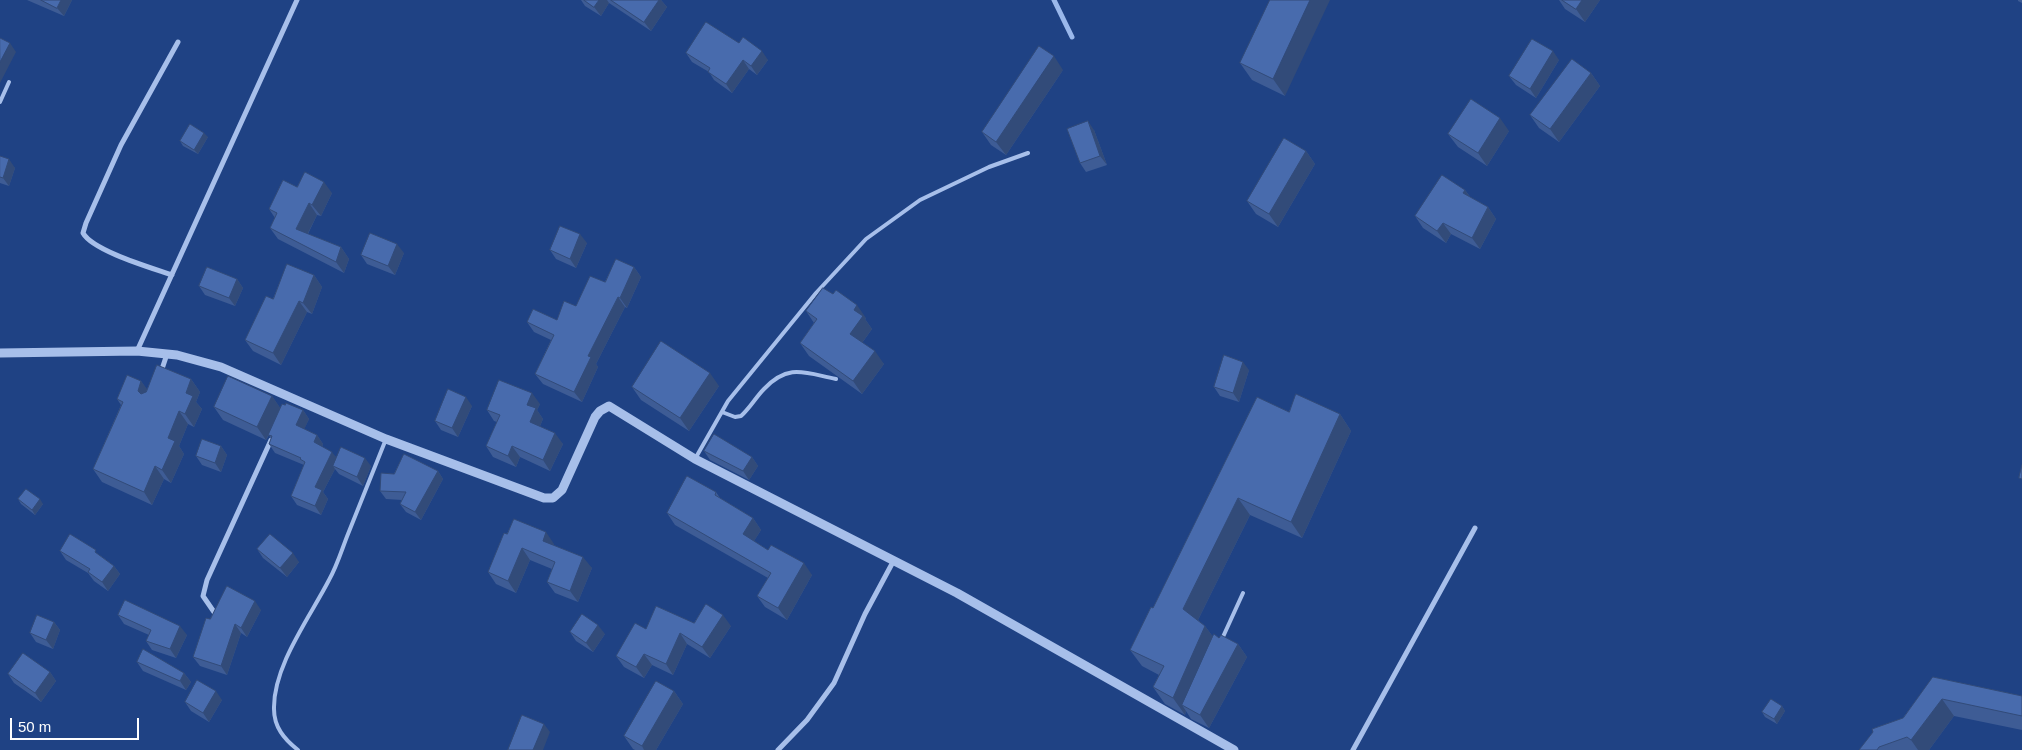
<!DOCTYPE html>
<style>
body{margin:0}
#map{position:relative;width:2022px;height:750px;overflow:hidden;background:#1f4284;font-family:Arial,sans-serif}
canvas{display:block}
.scale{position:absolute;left:10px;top:718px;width:129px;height:22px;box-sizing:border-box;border:2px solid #fff;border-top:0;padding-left:6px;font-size:15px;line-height:18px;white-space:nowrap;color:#fff;-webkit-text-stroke:4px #1f4284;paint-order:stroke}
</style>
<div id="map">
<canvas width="2022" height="750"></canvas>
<div class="scale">50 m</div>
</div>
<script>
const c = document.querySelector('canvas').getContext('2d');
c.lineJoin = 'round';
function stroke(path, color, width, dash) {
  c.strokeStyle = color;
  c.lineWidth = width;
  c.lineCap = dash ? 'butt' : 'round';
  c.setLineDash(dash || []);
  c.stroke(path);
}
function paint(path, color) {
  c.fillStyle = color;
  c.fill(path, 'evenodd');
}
const stream = new Path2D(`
 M1054,0L1072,37`);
const service = new Path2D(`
 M0,102L9,82
 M722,412L735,417L741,416C750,408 756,397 764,389C789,363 805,373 836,379
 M695,459L728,401L816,293L866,239L920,200L989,167L1028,153
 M1222,639L1243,593
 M298,750C284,739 274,727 274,709C273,666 310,617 329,580C337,566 342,549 348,534C361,502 373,471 386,439`);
const minor = new Path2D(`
 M172,275C152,268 93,251 83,233L86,223L121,145L178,42
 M137,351L297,0
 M161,372L167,354
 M214,612L203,596L207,580L271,440
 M778,750L807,720L834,683L865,614L894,560
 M1353,750L1475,528`);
const tertiary = new Path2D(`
 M0,353L137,351L177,355L221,367L386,439L544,498H553L562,490L595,417L600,411L609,406L695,459L957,593L1234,750`);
const wall = new Path2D(`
 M27,0H72L64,16Z
 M581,0H661L667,7L651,31L609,3L601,16L585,6Z
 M1270,0L1285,96L1252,80L1240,63Z
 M1559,0H1600L1585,22L1565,9Z
 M2018,0H2022V3L2018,1Z
 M739,43L768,60L757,75L749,69L732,93L714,80L709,72L692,62L686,53Z
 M1559,60L1536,98L1516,85L1509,76Z
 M1063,70L1006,155L991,145L982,132Z
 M1591,73L1600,86L1559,142L1539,128L1530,115Z
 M1094,130L1107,165L1086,172L1080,163Z
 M1509,131L1487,166L1458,147L1448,134Z
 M208,137L198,154L183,146L180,141Z
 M1306,151L1315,164L1278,227L1256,214L1247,201Z
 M0,156L15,168L9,186L0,183Z
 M297,187L332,193L321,216L317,215L308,234L341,247L349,259L344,273L278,239L270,228L275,218L269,209Z
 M1465,190L1471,198L1488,207L1496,219L1480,249L1451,234L1446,243L1423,228L1415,216Z
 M587,243L576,268L556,259L550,250Z
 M404,253L395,275L367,264L361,255Z
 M634,267L641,277L627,308L625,307L596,364L598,367L582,402L543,384L535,374L551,340L534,332L527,322L557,320L576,306L605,282Z
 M314,275L322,287L312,314L307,312L281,365L253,351L245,340L273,299Z
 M237,279L243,288L235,306L205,295L199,286Z
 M806,311L866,318L865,319L872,329L862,343L884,364L862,394L809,356L800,343L814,323Z
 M1249,370L1239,402L1220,396L1214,387Z
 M191,379L200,392L196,402L202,409L194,427L188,424L179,446L184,454L171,483L164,479L152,505L102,482L93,469L121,405L117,399L141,381L147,390Z
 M719,386L689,431L641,400L632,387Z
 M272,396L280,408L303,410L309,419L304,429L317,435L323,444L322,447L336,457L371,466L363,486L339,474L335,469L323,492L328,499L321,515L297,505L291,496L304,465L275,453L269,444L271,439L269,435L266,440L223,420L214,407Z
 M540,404L537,410L543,419L540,426L563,444L550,471L520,457L516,467L493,457L486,446L497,422L494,421L487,410Z
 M472,406L458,437L441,430L435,421Z
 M1289,412L1340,414L1351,431L1302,538L1250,515L1198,620L1205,626L1213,637L1238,644L1247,657L1209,728L1191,719L1186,711L1185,715L1165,704L1153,687L1159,675L1142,666L1130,650L1153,608Z
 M221,446L227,455L221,472L202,465L196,456Z
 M704,451L752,457L758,466L749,480L710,460Z
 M438,471L443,479L421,520L406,512L400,504L402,500L386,499L380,491L394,474Z
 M716,492L720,498L753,518L761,530L754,541L768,550L812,575L787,620L765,607L757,596L768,578L675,525L667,513Z
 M18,499L43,504L35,515L21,504Z
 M507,534L554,544V545L592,568L578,602L555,593L547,582L552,569L530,560L516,593L496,584L488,572Z
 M257,549L299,562L287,577L263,558Z
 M60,551L101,556L114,566L120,574L108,591L94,581L88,573L66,560Z
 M261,610L247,637L241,633L227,675L200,666L193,657L210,619Z
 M118,615L187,635L176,658L152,650L146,641L149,635L124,624Z
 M54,622L60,630L53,649L36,642L30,633Z
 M694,623L731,626L710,658L687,644L673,675L652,665L644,678L624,667L616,656L646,629Z
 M570,632L605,634L593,652L576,641Z
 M137,662L184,673L191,682L186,690L143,671Z
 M50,672L56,681L41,702L14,683L8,674Z
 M1933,677L2022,696V730L1954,716L1929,750H1859L1903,718Z
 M674,691L683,704L656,750H635L633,749L624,736Z
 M222,700L209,722L191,711L185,702Z
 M1782,706L1785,711L1777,724L1765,717L1762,712Z`);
const shadedWall = new Path2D(`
 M61,0H72L64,16L57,8Z
 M599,0H607L609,3L601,16L594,7Z
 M659,0H661L667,7L651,31L644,22Z
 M1310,0H1330L1285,96L1273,79Z
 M1582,0H1600L1585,22L1576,9Z
 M10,43L16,52L0,83V62Z
 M762,51L768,60L757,75L751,66Z
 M1553,51L1559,60L1536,98L1530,89Z
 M1054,56L1063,70L1006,155L996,142Z
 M743,60L749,69L732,93L726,84Z
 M1591,73L1600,86L1559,142L1550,129Z
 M1500,118L1509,131L1487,166L1478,153Z
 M1088,121L1094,130L1107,165L1100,156Z
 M204,133L208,137L198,154L194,150Z
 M1306,151L1315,164L1278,227L1269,214Z
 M9,159L15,168L9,186L3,178Z
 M324,182L332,193L321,216L312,205Z
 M1465,190L1473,201L1463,193Z
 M309,203L317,215L304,241L296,229Z
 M1488,207L1496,219L1480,249L1472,238Z
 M1443,223L1451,234L1446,243L1437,231Z
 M580,234L587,243L576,268L570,259Z
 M397,244L404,253L395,275L388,266Z
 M341,247L349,259L344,273L336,262Z
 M634,267L641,277L627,308L620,298Z
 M314,275L322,287L312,314L303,303Z
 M237,279L243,288L235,306L229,298Z
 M618,297L625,307L596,364L598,367L582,402L574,392L588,356Z
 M299,301L307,312L281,365L273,353Z
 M857,305L866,318L865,319L872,329L859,347L850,334L854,310Z
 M875,351L884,364L862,394L853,381Z
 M1243,362L1249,370L1239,402L1233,393Z
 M710,373L719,386L689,431L680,418Z
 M191,379L200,392L196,402L202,409L194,427L185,414L186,393Z
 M141,381L150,393L147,403L138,391Z
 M532,393L540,404L537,410L543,419L537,433L530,422L527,405Z
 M272,396L281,409L266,440L257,427Z
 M466,397L472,406L458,437L452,428Z
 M303,410L309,419L302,434L296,425Z
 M179,411L188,424L179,446L184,454L171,483L162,470L168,438Z
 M1340,414L1351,431L1302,538L1291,522Z
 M555,433L563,444L550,471L543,460Z
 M317,435L323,444L320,451L314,442Z
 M221,446L227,455L221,472L215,463Z
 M512,446L520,457L516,467L508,456Z
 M332,452L339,461L333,466L335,469L323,492L328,499L321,515L315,506V487Z
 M752,457L758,466L749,480L743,471Z
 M365,458L371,466L363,486L357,477Z
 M155,466L164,479L152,505L144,492Z
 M438,471L443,479L421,520L415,512Z
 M1238,498L1250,515L1195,626L1183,609Z
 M40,499L43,504L35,515L32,510Z
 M753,518L761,530L751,546L743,534Z
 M546,532L554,544L551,553L543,541Z
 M522,548L530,560L516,593L508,581Z
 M293,553L299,562L287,577L280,568Z
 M583,557L592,568L578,602L570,591Z
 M804,563L812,575L787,620L778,608Z
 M114,566L120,574L108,591L102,582Z
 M255,601L261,610L247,637L241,628Z
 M723,615L731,626L710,658L702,647Z
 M54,622L60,630L53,649L46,640Z
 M235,624L241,633L227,675L221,666Z
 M598,625L605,634L593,652L586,643Z
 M180,626L187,635L176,658L170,649Z
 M1205,626L1217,642L1182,705L1186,711L1185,715L1173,698Z
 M680,633L687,644L673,675L666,664Z
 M1238,644L1247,657L1209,728L1200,715Z
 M644,654L652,665L644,678L636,667Z
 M50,672L56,681L41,702L35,693Z
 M184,673L191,682L186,690L180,681Z
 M216,691L222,700L209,722L203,713Z
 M674,691L683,704L656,750H644L642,746Z
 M1942,699L1954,716L1929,750H1918L1911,740Z
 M1782,706L1785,711L1777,724L1774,719Z
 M544,724L550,732L543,750H533Z`);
const building = new Path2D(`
 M41,0H61L57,8Z
 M584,0H599L594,7Z
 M611,0H659L644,22Z
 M1270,0H1310L1273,79L1240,63Z
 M1562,0H1582L1576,9Z
 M706,22L739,43L743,37L762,51L751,66L743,60L726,84L708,72L710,68L686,53Z
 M0,38L10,43L0,62Z
 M1532,39L1553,51L1530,89L1509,76Z
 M1039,46L1054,56L996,142L982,132Z
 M1572,59L1591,73L1550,129L1530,115Z
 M1471,99L1500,118L1478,153L1448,134Z
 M1088,121L1100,156L1080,163L1067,129Z
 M190,124L204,133L194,150L180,141Z
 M1284,138L1306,151L1269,214L1247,201Z
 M0,156L9,159L3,178L0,177Z
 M305,172L324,182L312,205L309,203L296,229L341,247L336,262L270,228L277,213L269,209L283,180L297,187Z
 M1442,175L1465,190L1463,193L1488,207L1472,238L1443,223L1437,231L1415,216Z
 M560,226L580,234L570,259L550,250Z
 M370,233L397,244L388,266L361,255Z
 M616,259L634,267L620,298L618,297L588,356L591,357L574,392L535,374L554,335L527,322L533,309L557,320L564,301L576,306L590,276L605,282Z
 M287,264L314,275L303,303L299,301L273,353L245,340L266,296L273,299Z
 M207,267L237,279L229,298L199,286Z
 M823,288L833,294L836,290L857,305L854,310L863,316L850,334L875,351L853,381L800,343L817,319L806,311Z
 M661,341L710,373L680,418L632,387Z
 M1224,355L1243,362L1233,393L1214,387Z
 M157,365L191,379L186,393L193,396L185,414L179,411L168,438L175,441L162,470L155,466L144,492L93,469L123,402L117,399L127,375L141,381L138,391L141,394L146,392Z
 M228,376L272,396L257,427L214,407Z
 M499,380L532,393L527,405L536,408L530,422L555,433L543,460L512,446L508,456L486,446L500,415L487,410Z
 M448,389L466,397L452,428L435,421Z
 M1296,394L1340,414L1291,522L1238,498L1183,609L1205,626L1173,698L1153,687L1164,666L1130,650L1151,607L1153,608L1257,397L1289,412Z
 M286,403L303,410L296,425L317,435L314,442L332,452L315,487L322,490L315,506L291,496L305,462L300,459L301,458L269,444L272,436L268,435L282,404L285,405Z
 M714,434L752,457L743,471L704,451Z
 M202,439L221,446L215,463L196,456Z
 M341,447L365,458L357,477L333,466Z
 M404,454L438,471L415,512L400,504L406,492L380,491L381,473L394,474Z
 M2022,465V479L2019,478Z
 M687,476L716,492L715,495L753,518L743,534L768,550L771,545L804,563L778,608L757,596L771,573L667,513Z
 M26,489L40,499L32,510L18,499Z
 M514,519L546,532L543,541L583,557L570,591L547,582L555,562L522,548L508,581L488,572L504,533L507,534Z
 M70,534L96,550L95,552L114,566L102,582L88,572L90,569L60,551Z
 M270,534L293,553L280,568L257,549Z
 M227,586L255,601L241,628L235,624L221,666L193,657L206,618L210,619Z
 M125,600L180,626L170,649L146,641L151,630L118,615Z
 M706,604L723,615L702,647L680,633L666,664L644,654L636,667L616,656L635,623L646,629L656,606L694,623Z
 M582,614L598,625L586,643L570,632Z
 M37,615L54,622L46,640L30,633Z
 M1214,634L1219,638L1221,635L1238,644L1200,715L1182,705Z
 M143,649L184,673L180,681L137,662Z
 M23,653L50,672L35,693L8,674Z
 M1933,677L2022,696V716L1942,699L1911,740L1907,737L1879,747L1877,750H1859L1873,732L1872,729L1903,718Z
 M197,680L216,691L203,713L185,702Z
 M656,681L674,691L642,746L624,736Z
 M1771,699L1782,706L1774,719L1762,712Z
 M522,715L544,724L533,750H508Z`);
stroke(stream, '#9ab8eb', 5);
stroke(service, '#a7bfea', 4);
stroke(minor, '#a7bfea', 5);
stroke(tertiary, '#a7bfea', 9);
paint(wall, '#3e5c95');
paint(shadedWall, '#324b79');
paint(building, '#486bad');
stroke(building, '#324b79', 1);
</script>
